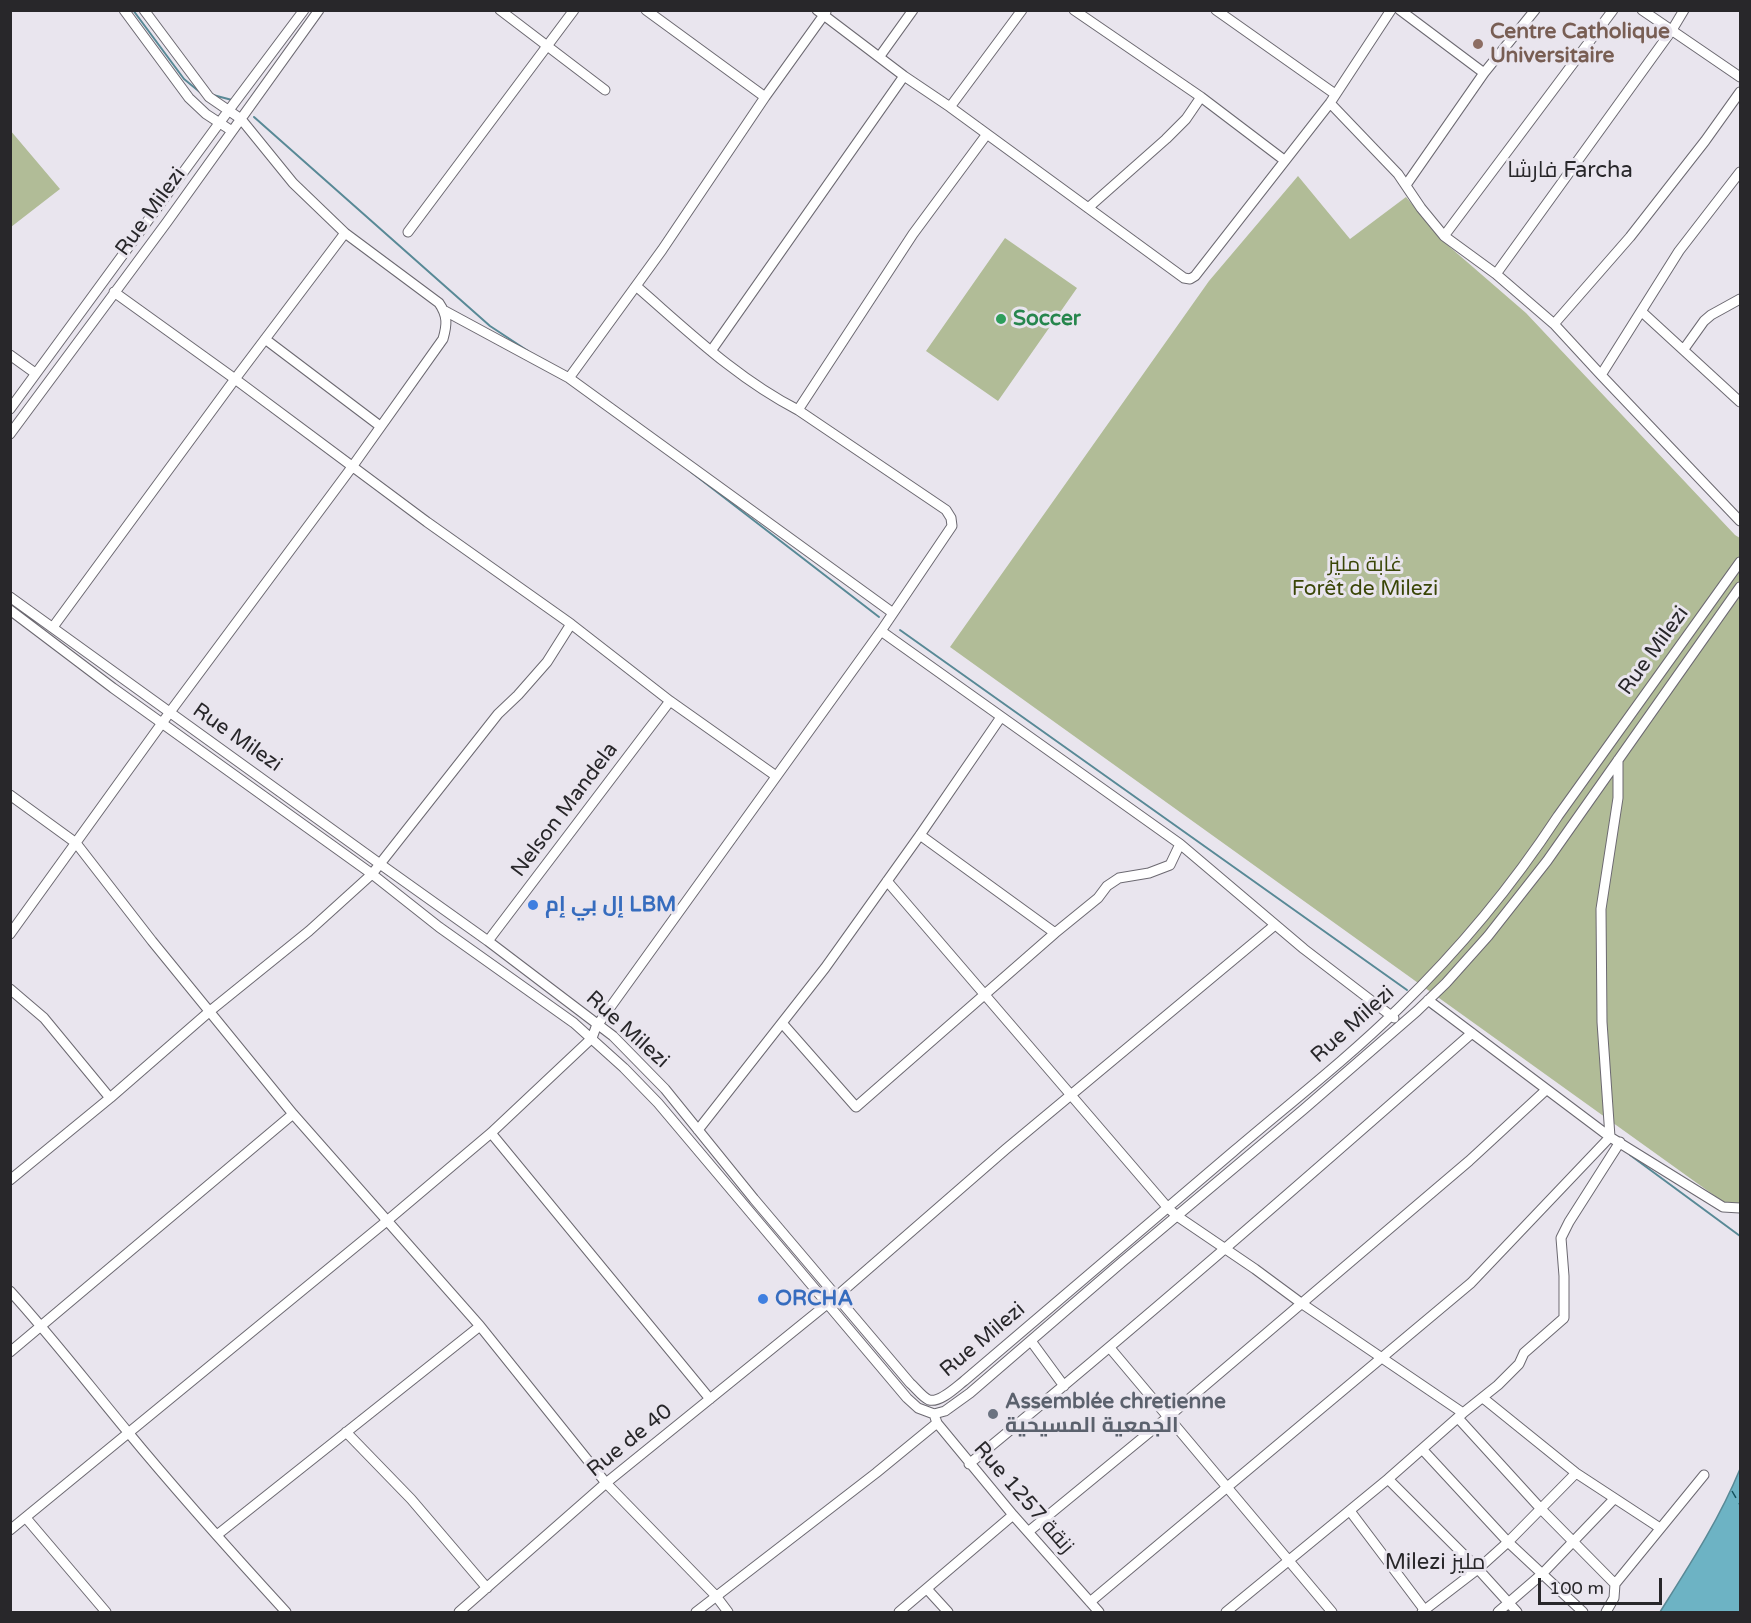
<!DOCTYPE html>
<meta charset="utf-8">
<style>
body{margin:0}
#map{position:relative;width:1751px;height:1623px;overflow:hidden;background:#e9e5ee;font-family:"Varela Round",sans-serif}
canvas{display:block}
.frame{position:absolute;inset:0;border:12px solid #28272a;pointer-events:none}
.scale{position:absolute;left:1538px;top:1578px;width:124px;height:27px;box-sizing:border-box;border:3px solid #28272a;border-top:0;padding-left:8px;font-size:18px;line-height:21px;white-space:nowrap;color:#28272a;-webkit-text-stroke:4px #e9e5ee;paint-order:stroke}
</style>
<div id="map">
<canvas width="1751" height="1623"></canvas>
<div class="frame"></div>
<div class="scale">100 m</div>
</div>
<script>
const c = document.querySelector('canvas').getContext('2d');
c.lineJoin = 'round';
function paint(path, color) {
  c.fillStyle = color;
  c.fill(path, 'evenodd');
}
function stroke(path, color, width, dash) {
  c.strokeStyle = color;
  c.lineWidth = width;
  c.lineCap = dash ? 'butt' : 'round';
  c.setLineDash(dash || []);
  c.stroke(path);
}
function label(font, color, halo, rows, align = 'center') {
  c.font = font + ' "Varela Round",Cairo,sans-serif';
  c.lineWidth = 6;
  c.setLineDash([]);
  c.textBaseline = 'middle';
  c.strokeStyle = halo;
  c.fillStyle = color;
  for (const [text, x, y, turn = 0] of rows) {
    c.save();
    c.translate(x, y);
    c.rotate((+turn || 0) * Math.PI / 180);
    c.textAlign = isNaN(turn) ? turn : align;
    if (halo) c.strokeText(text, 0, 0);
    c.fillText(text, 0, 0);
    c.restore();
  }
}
const green = new Path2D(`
 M10,130L60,189L11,227H10Z
 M1298,176L1350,239L1406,197L1444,242L1526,313L1735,535L1740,538V1214L950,647L1209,281Z
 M1005,238L1077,288L998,401L926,351Z`);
const water = new Path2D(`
 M1740,1469V1612H1660C1689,1566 1719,1520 1740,1469Z`);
const stream = new Path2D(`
 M133,10L184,79L201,93
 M213,95L232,100
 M254,117L490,326L528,351
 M691,472L879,617
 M900,630L1407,990
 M1431,1008L1441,1015
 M1630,1155L1740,1236`);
const ferry = new Path2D(`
 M1732,1491L1740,1505`);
const minor = new Path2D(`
 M124,10L189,98L206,114L232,131
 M500,10L605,90
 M646,10L765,97
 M817,10L904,76L950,107L1184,278L1190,279L1195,276L1330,103L1391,10
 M1074,10L1201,97L1284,160
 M1216,10L1335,94
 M1400,10L1484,73
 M1642,10L1740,77
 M880,56L913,10
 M1330,103L1398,174L1421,208L1444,236L1496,274L1554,324L1601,375L1740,521
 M950,107L1022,10
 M1406,185L1484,73L1535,10
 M1088,208L1166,139L1186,119L1201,97
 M408,232L574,10
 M1444,236L1613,10
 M1496,274L1672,30L1684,10
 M114,292L235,379L427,522L571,624L670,701L776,776
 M445,311L569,378L893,613
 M1642,312L1740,402
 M1554,324L1630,237L1705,141L1740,92
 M265,339L380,426
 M1684,349L1704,321L1711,315L1740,299
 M711,351L904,76
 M10,355L35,373
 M1601,375L1679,251L1740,172
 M569,378L662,250L765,97L826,12
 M10,409L220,122L304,10
 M798,410L913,234L987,134
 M10,434L167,222L319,10
 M10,597L380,864L488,941L613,1036L665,1089L754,1199L910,1383C916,1388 922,1397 929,1400C940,1403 956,1387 964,1381C1054,1304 1144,1228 1234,1151C1289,1104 1347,1059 1399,1008C1459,950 1512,886 1558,816L1740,562
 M10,610L113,688L372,874L439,927L574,1023L624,1068L658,1103L907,1398L918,1408L934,1414L945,1411L970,1393L1122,1262L1304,1109L1417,1011L1446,983L1488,936L1547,861L1740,587
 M53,627L235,379L345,233
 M881,631L1180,844L1304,949L1394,1018
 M10,795L76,843L152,941L293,1114L480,1326L606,1483L716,1596L728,1612
 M920,835L1055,933
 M887,881L1168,1208L1177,1216L1255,1269L1301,1303L1463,1413
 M10,934L170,712L352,467L443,339C447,325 448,316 439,303L345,233L293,183L241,119L209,97L144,10
 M488,941L670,701
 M10,989L44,1018L110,1098
 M1428,1000L1610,1137L1723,1207L1740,1208
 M782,1023L856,1107L1055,933L1098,898L1107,886L1119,878L1149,873L1170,865L1180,844
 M698,1130L825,968L920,835L1001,717
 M491,1133L710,1399
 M10,1180L110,1098L210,1011L309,931L372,874L498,714L518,695L547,662L571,624
 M10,1291C51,1336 88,1384 127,1431C178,1493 232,1553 286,1612
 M1031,1341L1064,1386
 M1110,1348L1332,1612
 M10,1352L293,1114
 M1483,1398L1576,1473L1660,1528
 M935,1417L937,1423L1013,1515L1099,1612
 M1458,1418L1541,1509L1615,1584
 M346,1432L411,1499L487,1588
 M1422,1449L1508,1542L1583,1612
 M969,1464C1140,1324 1306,1179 1472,1033
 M1388,1479L1478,1569L1517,1612
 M1350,1511L1426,1612
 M26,1518L106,1612
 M10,1530L388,1220L491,1133L592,1038L596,1027L881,631L952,526L951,518L946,510L798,410C736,378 688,331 636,286
 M1028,1532L1168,1417L1469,1161L1546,1090
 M217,1535L480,1326
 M927,1589L948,1612
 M1090,1602L1471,1283L1610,1137L1602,1022L1601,909L1618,798V760
 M459,1612L606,1483L837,1296L1006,1149L1275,925
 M696,1612L876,1473L937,1423
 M899,1612L1013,1515
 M1226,1612L1388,1479L1463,1413L1498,1385L1519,1364L1524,1353L1564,1318V1276L1561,1238L1569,1222L1620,1142
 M1422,1612L1478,1569L1508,1542L1576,1473
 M1498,1612L1542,1574L1614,1499
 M1606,1612L1614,1598L1615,1584L1704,1475`);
const markers = [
 [1478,44,6,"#8d6e63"],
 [1001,319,6,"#2e9e5b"],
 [533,905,6,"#3f7fe0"],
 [763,1299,6,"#3f7fe0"],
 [993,1414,6,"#6b7280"]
];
const educationNames = [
 ["Centre Catholique",1490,32],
 ["Universitaire",1490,56]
];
const streetNames = [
 ["Rue Milezi",151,212,-54],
 ["Rue Milezi",1654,651,-54],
 ["Rue Milezi",237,738,35],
 ["Nelson Mandela",565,810,-53],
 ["Rue Milezi",1353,1025,-42],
 ["Rue Milezi",627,1030,42],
 ["Rue Milezi",983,1340,-40],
 ["Rue de 40",630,1441,-39],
 ["Rue 1257 زنقة",1023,1498,49]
];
const leisureNames = [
 ["Soccer",1013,319]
];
const parkNames = [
 ["غابة مليز",1365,565],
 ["Forêt de Milezi",1365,589]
];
const shopNames = [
 ["إل بي إم LBM",545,905],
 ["ORCHA",775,1299]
];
const worshipNames = [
 ["Assemblée chretienne",1005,1402],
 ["الجمعية المسيحية",1005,1426]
];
const neighbourhoodNames = [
 ["فارشا Farcha",1570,171],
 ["Milezi مليز",1435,1563]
];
paint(green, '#b1bc97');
paint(water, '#6db3c4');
stroke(water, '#588996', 1.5);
stroke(stream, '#588996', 2);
stroke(ferry, '#14515e', 1.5, [8, 6]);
stroke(minor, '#6c6971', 11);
stroke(minor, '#fff', 9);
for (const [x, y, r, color] of markers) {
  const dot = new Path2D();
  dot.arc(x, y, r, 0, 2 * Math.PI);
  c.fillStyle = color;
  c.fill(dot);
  stroke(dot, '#e9e5ee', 2);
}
label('bold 21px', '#785e54', '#e9e5ee', educationNames, 'left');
label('21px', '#28272a', '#e9e5ee', streetNames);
label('bold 21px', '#27864d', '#e9e5ee', leisureNames, 'left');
label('21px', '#3a4607', '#e9e5ee', parkNames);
label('bold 21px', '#366cbe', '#e9e5ee', shopNames, 'left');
label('bold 21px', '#5b616d', '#e9e5ee', worshipNames, 'left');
label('22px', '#28272a', '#e9e5ee', neighbourhoodNames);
</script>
